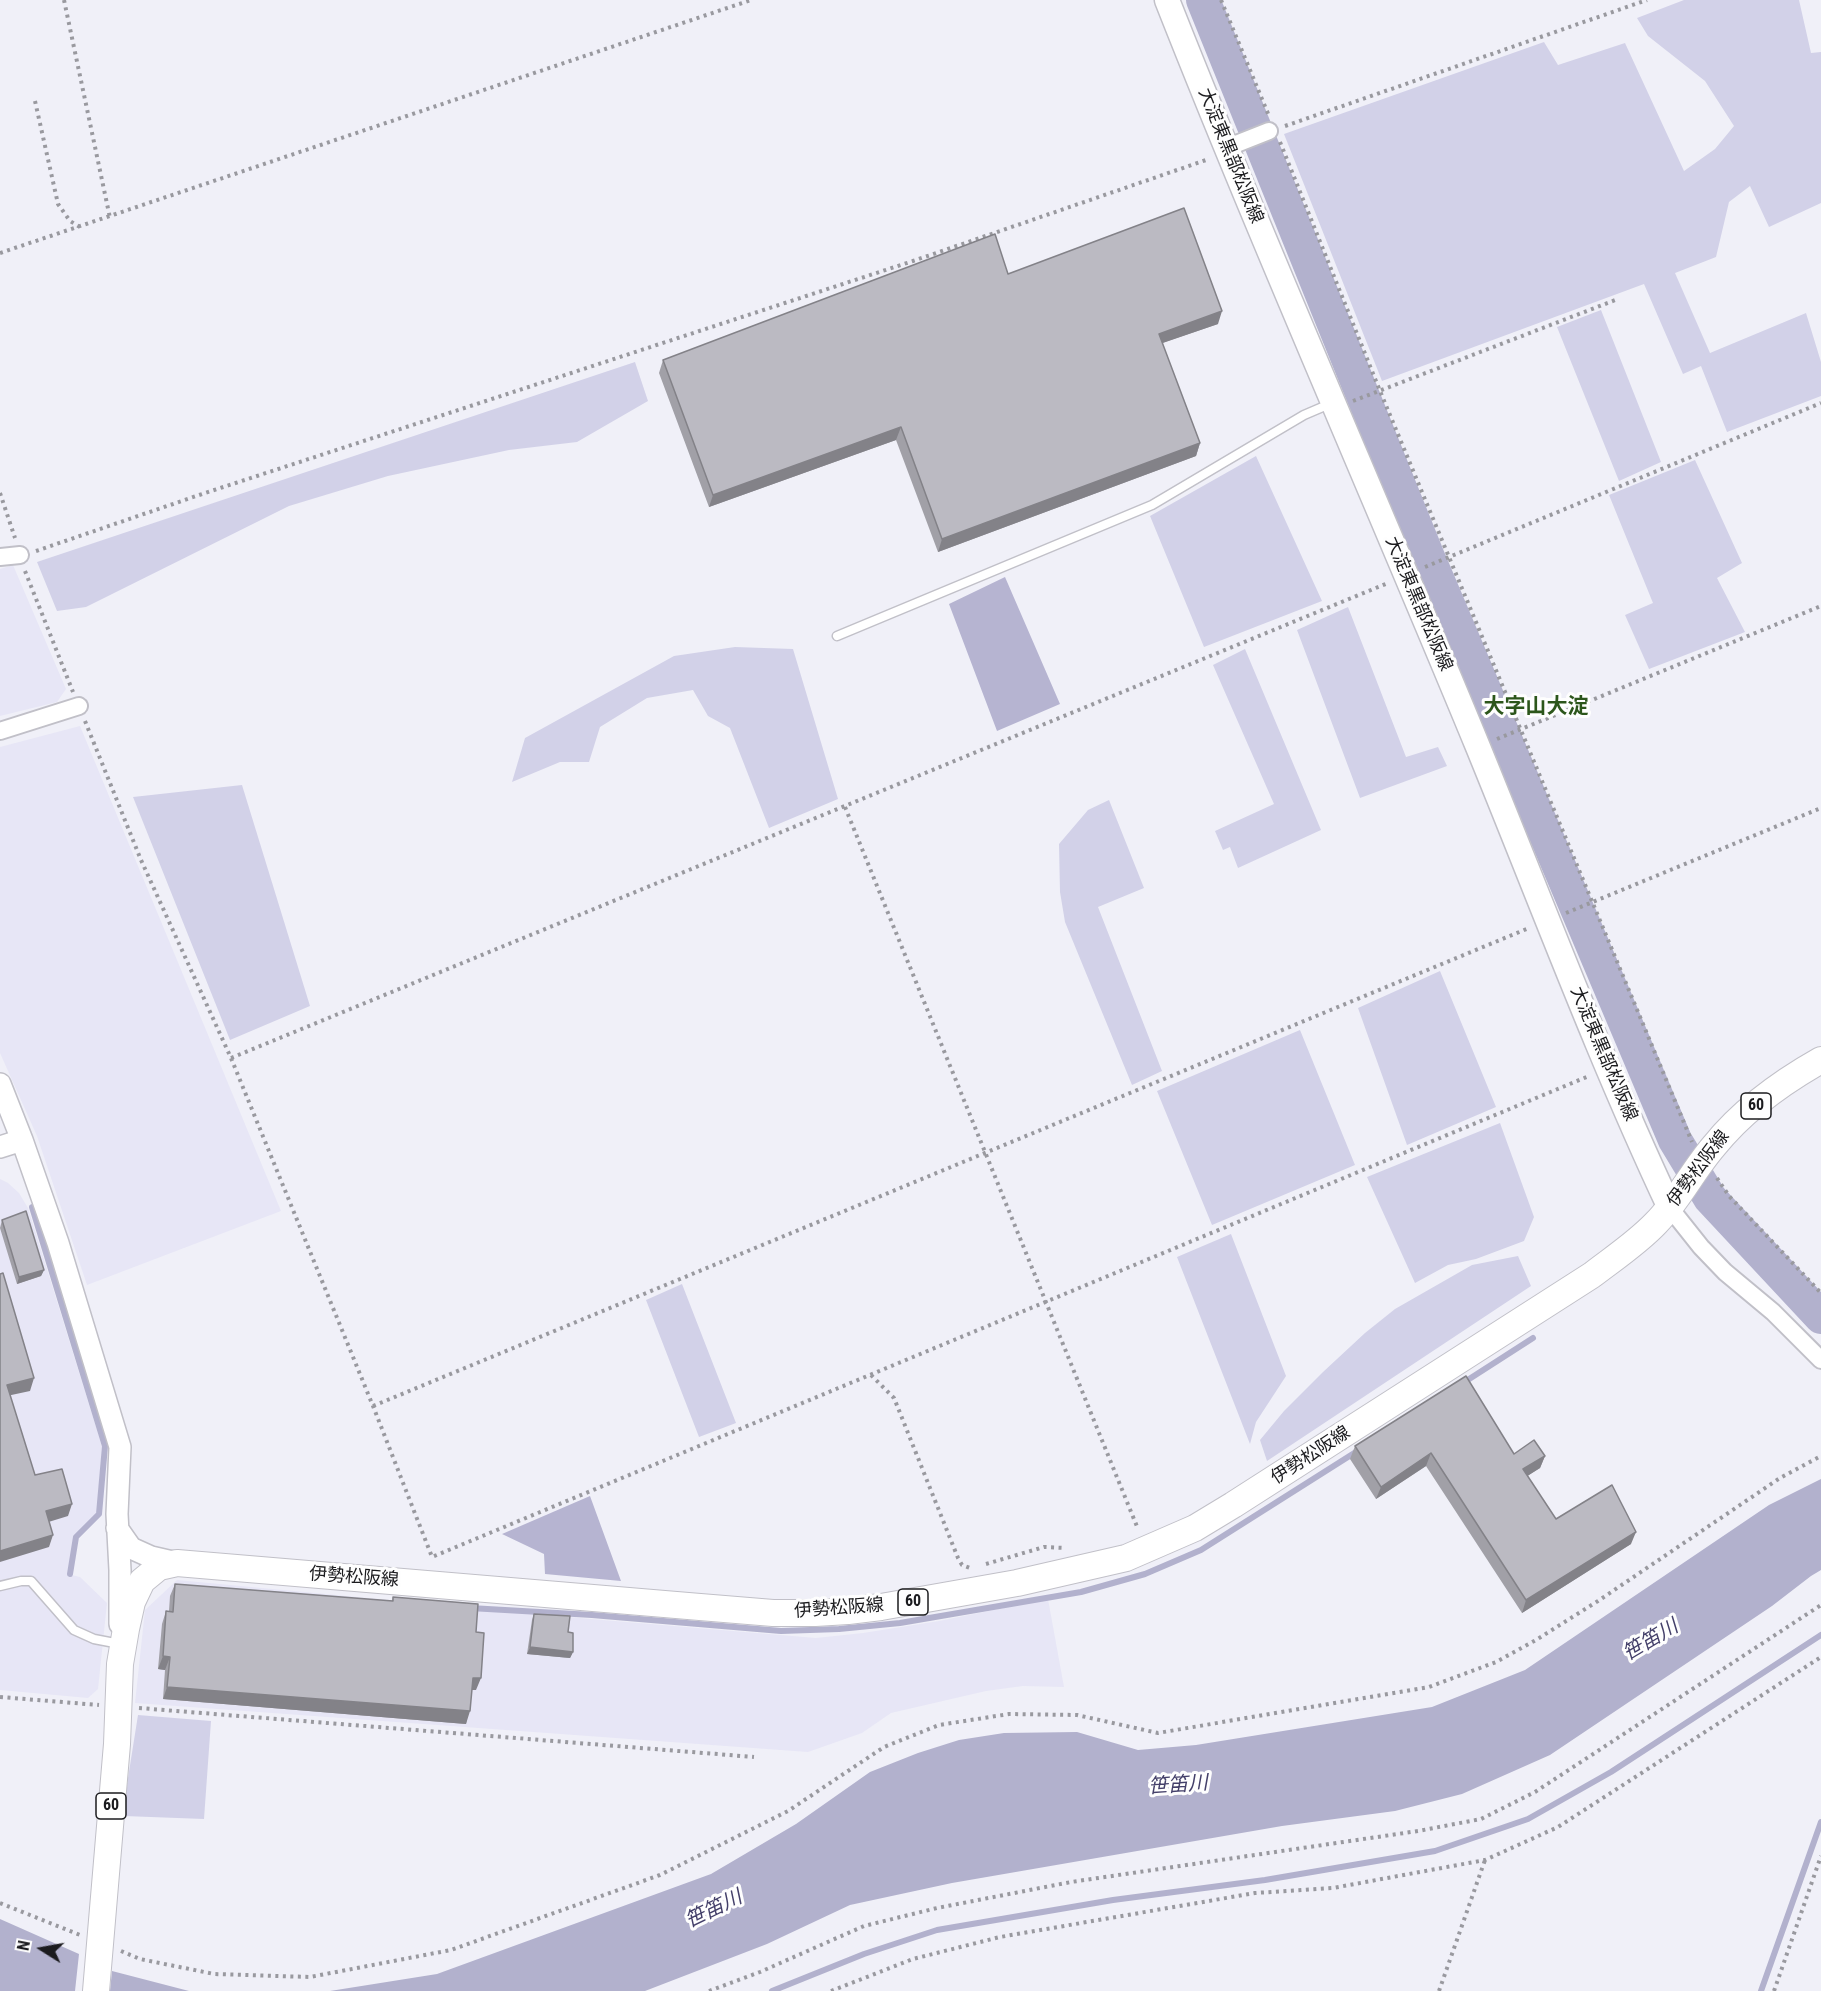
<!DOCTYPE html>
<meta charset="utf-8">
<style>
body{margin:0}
#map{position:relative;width:1821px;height:1991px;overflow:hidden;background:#f0f0f8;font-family:"Roboto Condensed",sans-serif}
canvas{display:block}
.north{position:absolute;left:12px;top:1919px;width:60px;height:60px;-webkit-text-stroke:4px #fefefe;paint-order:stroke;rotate:281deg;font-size:16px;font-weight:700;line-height:24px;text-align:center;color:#1b1b1e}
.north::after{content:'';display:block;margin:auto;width:21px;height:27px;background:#1b1b1e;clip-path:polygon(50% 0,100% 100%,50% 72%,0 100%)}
</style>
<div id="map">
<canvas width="1821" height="1991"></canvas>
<div class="north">N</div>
</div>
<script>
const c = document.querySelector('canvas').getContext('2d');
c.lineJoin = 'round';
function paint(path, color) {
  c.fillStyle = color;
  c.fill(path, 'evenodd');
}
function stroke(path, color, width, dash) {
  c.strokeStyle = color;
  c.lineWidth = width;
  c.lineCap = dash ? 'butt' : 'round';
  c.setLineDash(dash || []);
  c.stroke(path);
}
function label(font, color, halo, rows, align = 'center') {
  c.font = font + ' "Roboto Condensed","Noto Sans JP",sans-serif';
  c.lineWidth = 6;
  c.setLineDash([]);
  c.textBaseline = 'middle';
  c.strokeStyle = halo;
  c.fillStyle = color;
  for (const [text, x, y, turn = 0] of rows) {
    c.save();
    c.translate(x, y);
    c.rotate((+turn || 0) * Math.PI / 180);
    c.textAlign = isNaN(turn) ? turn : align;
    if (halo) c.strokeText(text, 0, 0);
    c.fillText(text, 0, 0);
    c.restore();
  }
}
const built = new Path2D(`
 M13,565L66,689L57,702L0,716V569Z
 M80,726L281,1211L87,1285L37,1136L0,1053V747Z
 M0,1179L8,1183L19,1193L28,1208L102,1446L97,1512L74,1536L68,1574L80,1577L107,1603L98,1689L88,1698L0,1690Z
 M177,1580L591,1619L816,1638L863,1633L939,1621L1048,1599L1064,1687L1023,1686L986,1691L891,1713L862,1733L808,1752L135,1703L145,1610Z`);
const green = new Path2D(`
 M1684,0H1799L1811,53L1821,52V203L1769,227L1750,186L1729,202L1716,257L1675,273L1710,353L1806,313L1821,362V396L1727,432L1701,366L1683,374L1644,284L1382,381L1284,134L1544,42L1558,65L1625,43L1684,171L1715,149L1734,126L1705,81L1648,36L1637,18Z
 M1601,310L1661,462L1619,481L1557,327Z
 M635,362L648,401L577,442L509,450L388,476L289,506L86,607L57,611L37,562Z
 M1256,456L1322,601L1204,647L1150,516Z
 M1695,460L1742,563L1717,578L1745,632L1649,669L1625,615L1653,603L1609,495Z
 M1348,607L1406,757L1438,747L1447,766L1360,798L1297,630Z
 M735,647L793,649L838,799L769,828L730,728L708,716L693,690L647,698L600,727L589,762H560L512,782L525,738L674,656Z
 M1245,649L1321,830L1238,868L1230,847L1223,850L1215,831L1274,804L1213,665Z
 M242,785L310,1006L230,1040L133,797Z
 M1109,800L1144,888L1098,907L1162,1071L1132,1085L1065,922L1060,892L1059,844L1088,810Z
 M1440,971L1496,1107L1407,1145L1358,1008Z
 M1300,1030L1355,1165L1212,1225L1157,1091Z
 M1500,1123L1534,1217L1524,1241L1476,1259L1448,1265L1415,1283L1367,1177Z
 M1231,1234L1286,1376L1256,1422L1250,1444L1177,1257Z
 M1518,1256L1531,1286L1267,1461L1260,1440L1284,1411L1323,1372L1365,1333L1395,1309L1472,1265Z
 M682,1284L736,1423L699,1437L646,1300Z
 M138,1715L211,1721L204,1819L124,1816L128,1778Z`);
const forest = new Path2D(`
 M1005,577L1060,704L997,731L949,604Z
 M590,1496L621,1581L545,1574L544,1554L502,1534Z`);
const water = new Path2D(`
 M1821,1479V1570L1811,1576L1772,1606L1550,1755L1462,1794L1395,1811L1282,1826L952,1883L850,1905L767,1944L645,1991H330L437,1974L711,1874L796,1824L870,1772L918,1753L959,1740L1004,1733L1077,1732L1138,1750L1196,1745L1432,1707L1525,1670L1769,1505Z
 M0,1919L79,1954L75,1991H0Z
 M112,1971L189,1991H190H110Z`);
const stream = new Path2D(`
 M32,1207L105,1446L99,1514L76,1537L70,1574
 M1463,1383L1533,1338
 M470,1608L592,1615L781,1631L839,1629L900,1623L1081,1592L1145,1574L1201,1550L1359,1450
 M772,1991L864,1954L937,1930L1113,1900L1265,1880L1435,1851L1528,1819L1611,1772L1821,1635
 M1761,1991L1821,1822`);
const river = new Path2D(`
 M1203,0L1428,557L1675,1140L1710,1198L1821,1317`);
const path = new Path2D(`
 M64,0L110,218
 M1221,0L1269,116
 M35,101L58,204L70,221L80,227
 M1285,126L1647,0
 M1280,142L1380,391L1692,1142
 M0,253L751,0
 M1353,401L1618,299
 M0,493L15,538
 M36,551L205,493L913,261L1209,159
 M1425,567L1821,403
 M25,571L73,692
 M85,721L141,860L231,1058L373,1406L432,1557L1589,1076
 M1497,739L1821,606
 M845,807L1138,1529
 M1566,913L1821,808
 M231,1058L1388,583
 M1717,1178L1729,1196L1821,1293
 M871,1375L894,1398L958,1558L962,1565L970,1568
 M373,1406L1529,928
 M986,1564L1044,1547L1066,1548
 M0,1697L99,1705
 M139,1708L754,1757
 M0,1903L80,1935
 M121,1951L140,1959L214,1974L310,1977L451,1950L660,1875L788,1811L884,1747L939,1725L1009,1714L1077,1715L1158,1733L1429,1687L1496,1662L1536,1640L1598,1601L1780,1478L1821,1456
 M709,1991L760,1972L864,1926L937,1908L1071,1882L1418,1831L1481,1819L1535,1792L1821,1605
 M831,1991L913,1959L1000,1937L1255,1893L1333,1888L1485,1860L1558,1827L1821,1657
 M1439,1991L1485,1860
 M1774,1991L1821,1856`);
const service = new Path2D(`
 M837,636L1152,505L1304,415L1332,403
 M0,1586L21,1581H31L74,1630L94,1639L120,1644`);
const minor = new Path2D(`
 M1226,148L1269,131
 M0,557L20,555
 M0,731L79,706
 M1670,1208L1701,1247L1725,1272L1773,1312L1821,1360`);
const tertiary = new Path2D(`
 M0,1084L22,1140L58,1243L120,1447L117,1514L120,1570V1624
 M0,1147L22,1140
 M117,1528L131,1548L151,1557L177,1563`);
const secondary = new Path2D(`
 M1167,0C1266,251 1375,497 1478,747C1541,901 1599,1057 1670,1208`);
const primary = new Path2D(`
 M96,1991L117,1744L120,1664L126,1629L132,1602L142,1581L159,1567L177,1563L700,1607L773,1613H815L848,1611L881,1607L1017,1583L1126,1558L1195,1528L1233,1505L1592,1275C1614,1258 1637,1243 1656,1223C1679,1200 1693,1170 1714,1146C1742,1111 1782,1082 1821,1060`);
const wall = new Path2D(`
 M1008,274L1218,324L1162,343L1200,443L1196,456L938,552L896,440L709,507L659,373L663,360Z
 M2,1220L44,1270L41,1276L17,1284L0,1228Z
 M1355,1446L1545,1456L1540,1468L1527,1476L1556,1519L1631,1544L1522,1613L1426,1466L1376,1499L1350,1459Z
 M175,1584L392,1601L393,1597L476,1632V1690H472L466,1724L163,1699L165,1670L158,1669L162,1624L166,1611H169L170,1596Z
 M534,1614L568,1632L573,1652L570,1658L527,1654L532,1620Z`);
const shadedWall = new Path2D(`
 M1222,311L1218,324L1154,346L1159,334Z
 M901,427L896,440L709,507L713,495Z
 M1200,443L1196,456L938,552L942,539Z
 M44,1270L41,1276L17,1284L19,1277Z
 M34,1378L30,1391L2,1397L7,1385Z
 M1431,1453L1426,1466L1376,1499L1381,1487Z
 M1545,1456L1540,1468L1518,1482L1523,1469Z
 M72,1504L68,1516L42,1524L46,1511Z
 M1636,1532L1631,1544L1522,1613L1526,1600Z
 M53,1535L49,1547L0,1562V1551Z
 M530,1647L573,1652L570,1658L527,1654Z
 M163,1656L170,1657L165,1670L158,1669Z
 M473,1678H481L476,1690H468Z
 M167,1687L470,1711L466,1724L163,1699Z`);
const building = new Path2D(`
 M1184,208L1222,311L1159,334L1200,443L942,539L901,427L713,495L663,360L995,234L1008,274Z
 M26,1211L44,1270L19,1277L2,1220Z
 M3,1273L34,1378L7,1385L35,1475L62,1469L72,1504L46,1511L53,1535L0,1551V1274Z
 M1466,1376L1514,1454L1534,1440L1545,1456L1523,1469L1556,1519L1612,1485L1636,1532L1526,1600L1431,1453L1381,1487L1355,1446Z
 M175,1584L393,1601V1597L478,1604L476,1632L484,1633L481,1678H473L470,1711L167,1687L170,1657L163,1656L166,1611L173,1612Z
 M534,1614L570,1616L568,1632L573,1633V1652L530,1647Z`);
const shields = [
 [1756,1106,30],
 [913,1602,30],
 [111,1806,30]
];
const shieldNames = [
 ["60",1756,1106],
 ["60",913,1602],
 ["60",111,1806]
];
const streetNames = [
 ["大淀東黒部松阪線",1230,156,68],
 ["大淀東黒部松阪線",1418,604,67],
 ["大淀東黒部松阪線",1603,1054,67],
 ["伊勢松阪線",1699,1169,-53],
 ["伊勢松阪線",1311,1456,-33],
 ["伊勢松阪線",354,1578,4],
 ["伊勢松阪線",839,1609,-4]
];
const waterNames = [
 ["笹笛川",1651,1641,-31],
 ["笹笛川",1178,1786,-4],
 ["笹笛川",714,1910,-26]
];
const quarterNames = [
 ["大字山大淀",1536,708]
];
paint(built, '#e7e6f6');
paint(green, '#d2d1e8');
paint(forest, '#b6b4d1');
paint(water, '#b2b1cd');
stroke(stream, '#b2b1cd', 6);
stroke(river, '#b2b1cd', 34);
stroke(service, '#c1c0c8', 11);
stroke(minor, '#c1c0c8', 20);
stroke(tertiary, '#c1c0c8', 24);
stroke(secondary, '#c1c0c8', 27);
stroke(primary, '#c1c0c8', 28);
stroke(path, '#99999f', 4, [3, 4.5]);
stroke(service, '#fff', 8);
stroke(minor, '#fff', 16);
stroke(tertiary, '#fff', 21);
stroke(secondary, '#fff', 24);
stroke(primary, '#fff', 26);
paint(wall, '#a1a0a7');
paint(shadedWall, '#838288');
paint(building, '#bbbac2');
stroke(building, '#838288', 1.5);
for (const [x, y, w] of shields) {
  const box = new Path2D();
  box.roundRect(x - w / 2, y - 13, w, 26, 4.5);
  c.fillStyle = '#fefefe';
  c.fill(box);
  stroke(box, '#1b1b1e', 1.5);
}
label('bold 16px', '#1b1b1e', null, shieldNames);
label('18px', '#1b1b1e', '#fefefe', streetNames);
label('italic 20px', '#44406a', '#fefefe', waterNames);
label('bold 21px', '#2c561b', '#fefefe', quarterNames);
</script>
